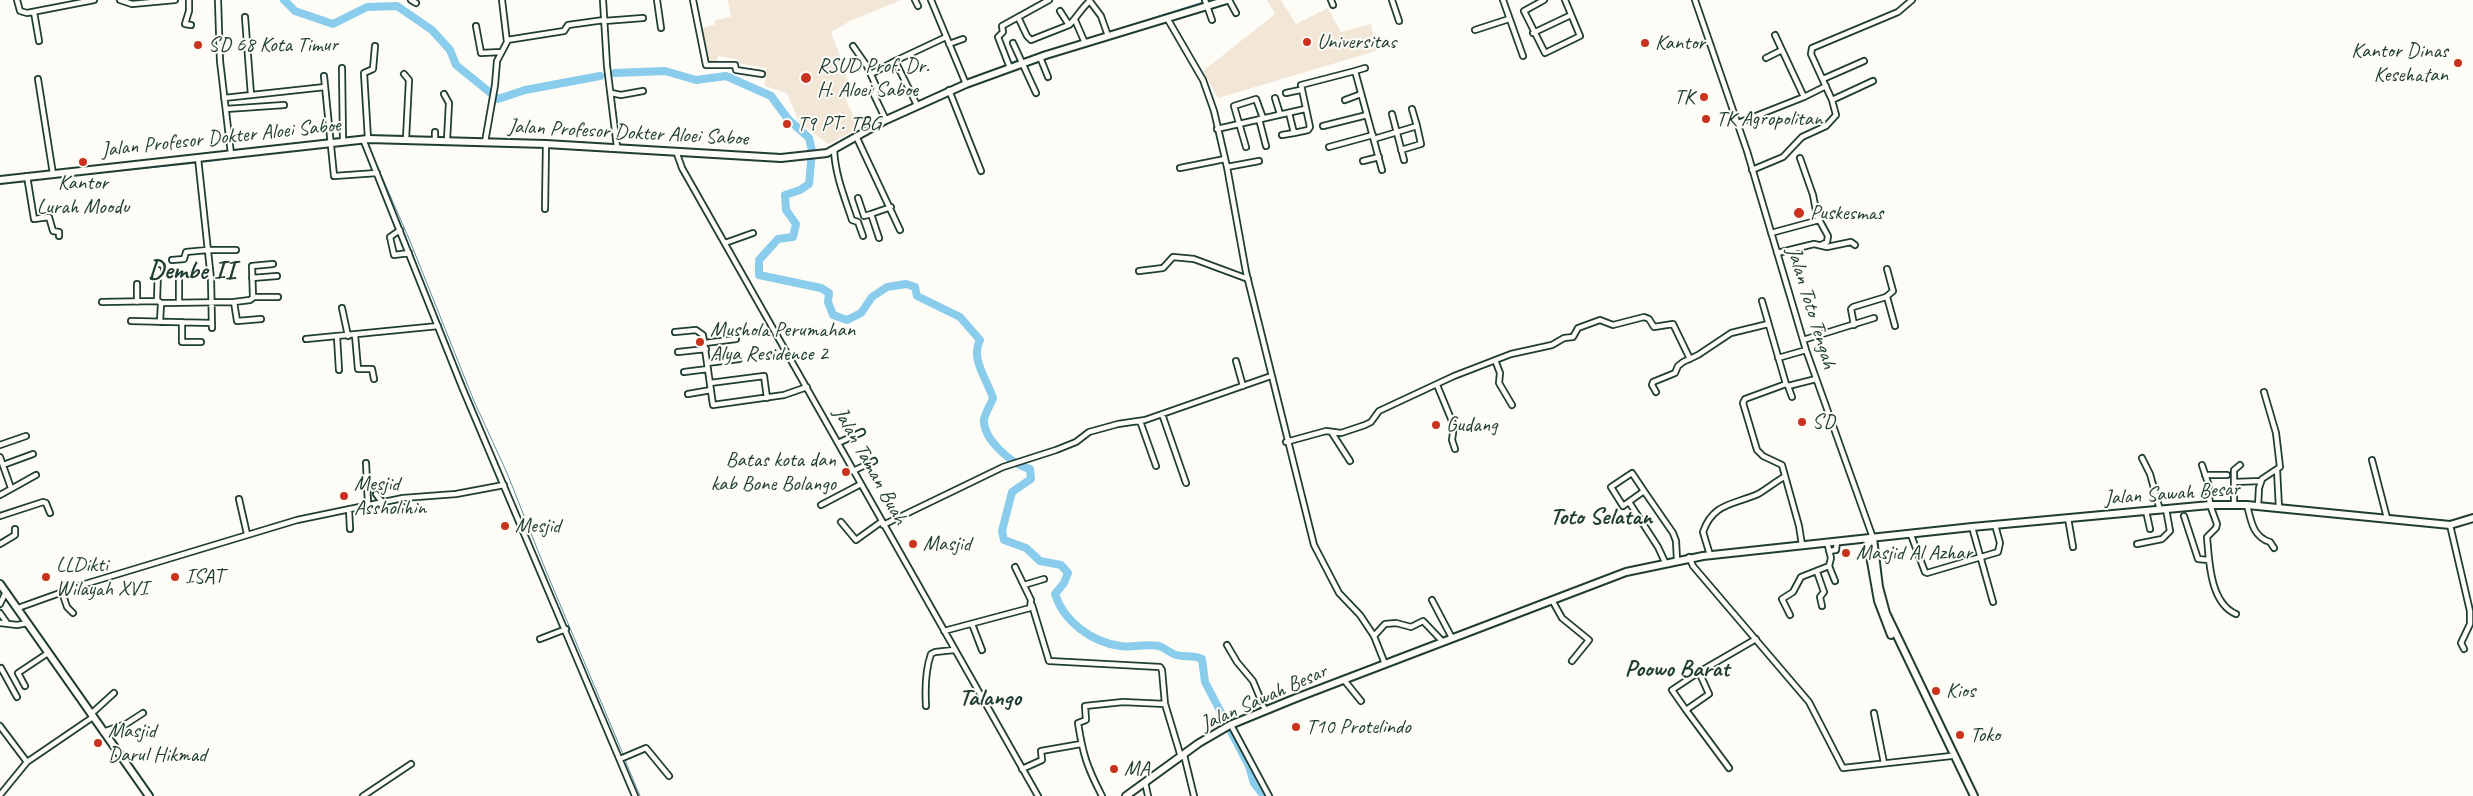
<!DOCTYPE html>
<style>
body{margin:0}
canvas{display:block;background:#fdfcf7}
</style>
<canvas width="2473" height="796"></canvas>
<script>
const c = document.querySelector('canvas').getContext('2d');
c.lineJoin = 'round';
function paint(path, color) {
  c.fillStyle = color;
  c.fill(path, 'evenodd');
}
function stroke(path, color, width, dash) {
  c.strokeStyle = color;
  c.lineWidth = width;
  c.lineCap = dash ? 'butt' : 'round';
  c.setLineDash(dash || []);
  c.stroke(path);
}
function label(font, color, halo, rows, align = 'center') {
  c.font = font + ' Caveat,sans-serif';
  c.lineWidth = 4;
  c.setLineDash([]);
  c.textBaseline = 'middle';
  c.strokeStyle = halo;
  c.fillStyle = color;
  for (const [text, x, y, turn = 0] of rows) {
    c.save();
    c.translate(x, y);
    c.rotate((+turn || 0) * Math.PI / 180);
    c.textAlign = isNaN(turn) ? turn : align;
    if (halo) c.strokeText(text, 0, 0);
    c.fillText(text, 0, 0);
    c.restore();
  }
}
const built = new Path2D(`
 M728,0H901L850,21L831,32L845,69L848,86L844,96L859,128L829,144L800,124L787,93L765,86L766,68L737,63V59L718,56L717,62H707L701,28L715,25V20L731,17Z
 M1267,0H1281L1296,24L1328,8L1341,32L1371,24L1376,51L1218,98L1203,71L1275,14Z`);
const stream = new Path2D(`
 M1109,32L1203,2
 M1086,39L1106,33
 M1009,63L1082,41
 M917,102L1006,65
 M892,114L914,103
 M368,145L410,241L474,401L507,473L546,571L623,754
 M204,162L276,152
 M32,180L196,163
 M625,760L640,796`);
const river = new Path2D(`
 M284,0L295,11L333,24L367,7L397,6L432,30L450,50L456,65L498,99L525,90L600,76
 M615,73L665,71L696,80L726,76L771,96L788,119L809,138L812,151L809,184L800,190L785,195L786,210L796,224L793,237L778,239L759,260V275L821,288L829,293L828,302L833,315L847,320L861,313L872,297L887,287L906,284L915,287L917,296L960,317L980,340C970,359 987,379 993,398C991,404 985,413 984,420C983,440 1013,465 1030,469L1031,479L1012,492L1002,531L1004,540L1026,548L1040,561L1061,565L1068,573L1064,583L1055,594C1064,622 1092,642 1120,646C1133,648 1147,643 1159,646C1165,648 1170,653 1176,655C1186,658 1191,654 1202,659L1205,682L1249,766L1254,783L1264,796`);
const street = new Path2D(`
 M17,0L20,11L27,13L94,0
 M120,0L132,4L175,0
 M189,0V11L185,24L191,25
 M218,0L220,61L231,154
 M411,0L416,3
 M603,0L607,66L617,147
 M657,0L661,28
 M693,0L706,65H735L736,70L762,74
 M915,0L918,6
 M931,0L966,84
 M1089,0L1101,16L1108,36
 M1205,0L1212,20
 M1229,0L1236,13
 M1331,0L1333,5
 M1392,0L1399,21
 M1503,0L1523,56
 M1544,0L1524,11L1545,53L1580,36L1565,0
 M1695,0L1747,151L1806,350L1873,538
 M1060,11L1069,25C1077,18 1081,8 1090,1
 M34,12L39,41
 M245,17L251,95
 M1018,17L1027,36L1031,40L1069,25
 M1167,18L1203,80L1214,111L1227,167L1246,272L1314,545L1339,593L1360,615L1374,636L1385,664
 M1075,20L1085,43
 M604,21L643,18
 M476,26L481,53L501,52
 M1475,30L1509,19
 M1533,33L1571,15
 M507,40L564,31L568,25L604,20
 M1013,43L1036,93
 M949,44L963,39
 M853,46L867,66L877,88L874,95L886,120
 M1040,57L1048,77
 M1766,58L1782,50
 M342,68L343,141
 M1010,68L998,37L1003,32L1002,26L1049,0
 M1355,71L1365,68
 M404,74L409,80L406,139
 M871,74L895,61
 M324,76L334,176L377,173
 M38,79L53,174
 M1823,79L1864,61
 M949,90L981,171
 M611,93L621,95L643,91
 M1286,93L1300,90
 M444,94L449,103L447,140
 M1804,97L1826,86
 M224,98L325,87
 M1275,98L1280,114
 M1345,100L1361,94
 M1832,100L1873,81
 M917,105L895,61L946,37
 M226,109L284,105
 M1289,113L1294,133L1308,130L1310,127L1301,85L1355,71L1382,170
 M1392,114L1404,160
 M1259,119L1266,146
 M1738,123L1804,97L1775,35
 M1323,126L1367,115
 M1217,129L1305,109
 M435,132V139
 M1282,135L1294,133
 M856,136L900,230
 M363,139L462,387L635,796
 M368,139L364,73L373,69L375,46
 M1374,139L1417,126L1412,109
 M485,142L495,85L497,61L507,42L502,0
 M1246,147L1234,106L1256,99L1263,118
 M1329,147L1373,135
 M834,149C835,174 844,196 852,220L858,222L863,236
 M1401,150L1421,144L1417,126
 M676,151L682,168L1038,796
 M198,158L211,279L212,328
 M1800,158L1813,195L1817,216L1828,236L1827,242L1821,245
 M1363,161L1379,157
 M1227,167L1259,161
 M1180,168L1225,159
 M1752,170L1783,157L1802,137L1826,126L1836,115L1832,100L1811,54L1812,48L1898,12L1912,0
 M27,176L34,219L49,217L53,231L59,232V236
 M858,198L864,216L871,214
 M545,209L546,144
 M400,230L390,237L394,255L409,253
 M1771,233L1819,220
 M879,238L871,214L891,207
 M725,243L753,233
 M208,250H236
 M1777,253L1814,244L1827,247L1851,242L1855,245
 M172,260L184,259L186,252L207,250
 M158,270L157,300L161,303L234,302L250,300L254,297H278
 M1139,271L1163,268L1173,257L1194,259L1248,279
 M252,278L277,276
 M253,297L252,266L273,264
 M1887,297L1895,326
 M1762,301L1786,384L1788,386L1816,379
 M102,302L158,301
 M137,302V284
 M179,302V280
 M234,302L237,321L261,319
 M342,308L348,336
 M131,321L212,323
 M160,322L161,303
 M182,322V342H201
 M1854,325L1851,309L1853,307L1886,297L1893,291L1887,269
 M675,332L696,330L703,335L713,405L784,395L807,387
 M355,335L358,369H372L374,379
 M337,337L339,370
 M306,339L438,326
 M1803,340L1874,318
 M705,343L736,339
 M678,352L706,349
 M1778,358L1806,350
 M1495,360L1500,373L1499,383L1512,405
 M1236,361L1243,386
 M707,363L739,359
 M684,372L708,369
 M710,383L764,376L767,398
 M1786,384L1745,399L1743,403L1757,450L1763,456L1782,465L1799,526L1802,545
 M1437,385L1454,426L1452,440L1455,449
 M1788,386L1792,397
 M1656,392L1652,385L1653,382L1675,373L1678,366L1683,362L1698,355L1731,333L1768,324
 M688,394L711,390
 M1162,414L1186,483
 M1140,421L1156,466
 M1332,433L1350,461
 M1286,442L1326,431L1341,433L1365,425L1371,422L1379,411L1454,376L1511,354L1552,345L1564,338L1573,337L1578,328L1600,320L1613,325L1644,317L1649,319L1654,327L1673,324L1690,359
 M838,443L862,432
 M0,445L26,436
 M0,457L11,488
 M2142,458L2150,474L2160,510
 M2372,460L2387,518
 M366,463L368,504
 M3,465L33,454
 M2202,465L2208,483L2210,505L2217,524L2216,528L2207,537C2209,561 2210,603 2236,614
 M2277,470L2279,508
 M853,471L874,461
 M2205,475H2227
 M2234,482L2261,481
 M1644,491L1632,473L1611,487L1623,506L1644,491L1673,533L1676,541L1677,560
 M376,494L382,502
 M0,495L36,475
 M239,499L247,534
 M1629,502L1658,547L1665,562
 M821,505L861,484
 M2234,505V470L2240,465
 M2247,505C2251,521 2253,537 2270,542L2274,548
 M2258,506L2259,488L2262,479L2280,467L2276,433L2264,392
 M349,509L350,529
 M2146,511L2150,529
 M0,516L43,502L46,503L50,513
 M2184,516L2198,559L2208,560
 M2068,518L2073,547
 M841,522L856,540L881,522
 M883,525L1003,467L1056,450L1076,442L1089,432L1118,424L1145,420L1271,376
 M2450,525L2470,611V624L2461,643L2464,649
 M1972,527L1993,602
 M1911,535L1925,572L1927,573L1998,552L2000,543L1995,525
 M0,544L15,535V529
 M2137,544L2162,539L2170,531L2166,509
 M1829,551L1836,550L1837,541
 M1710,555L1703,532C1713,503 1733,505 1758,494C1767,489 1775,482 1784,477
 M1689,557L1693,566L1809,702L1843,768L1951,756
 M1829,566L1835,581
 M1817,572L1824,592L1820,597L1822,606
 M1024,585L1044,579
 M62,592L67,607L73,613
 M1432,600L1452,638
 M1552,600L1562,618L1589,640L1572,661
 M0,604L6,592
 M1032,605L1049,661L1160,667L1162,670L1165,704L1181,757
 M18,608L85,584L297,520L403,498L456,494L504,485
 M0,613L7,623
 M1790,615L1782,599L1793,592L1801,577L1829,566L1831,558L1827,542
 M0,623L17,625L28,623
 M972,624L982,650
 M944,631L1030,608L1031,600L1015,567
 M1374,636L1385,624L1396,623L1411,627L1423,621L1443,642
 M540,639L566,629
 M1227,645L1237,662L1253,681L1265,710
 M1,668L17,697
 M1344,680L1361,701
 M25,686L18,673L48,653
 M926,706C925,689 925,671 931,654L935,652L954,650
 M1686,710L1672,690L1699,672
 M1874,713L1884,763
 M91,714L114,693
 M1231,725L1269,796
 M0,726L27,762L93,717
 M103,732L126,724L143,713
 M1184,755L1194,796
 M620,759L646,748L669,776
 M1729,768L1686,710L1709,694L1699,672L1756,639
 M1022,769L1042,760L1041,751L1081,744
 M1145,782L1148,796
 M0,795L27,762
 M363,796L411,764
 M1102,796C1087,767 1083,755 1078,723L1086,720L1085,706L1123,702L1165,704`);
const secondary = new Path2D(`
 M0,180L368,139L546,144L781,158L827,153L886,120L966,84L1046,55L1227,0
 M1873,538L1879,587L1886,613L1974,796
 M1867,539L1878,601L1891,635
 M0,584L149,796
 M1126,796L1199,743L1230,725L1296,698L1626,572L1703,556L1972,527L2210,505H2247L2450,525L2473,518`);
const markers = [
 [1307,42,5,"#c8321e"],
 [1645,43,5,"#c8321e"],
 [198,45,5,"#c8321e"],
 [2458,63,5,"#c8321e"],
 [806,78,6,"#c8321e"],
 [1704,97,5,"#c8321e"],
 [1706,119,5,"#c8321e"],
 [787,124,5,"#c8321e"],
 [83,162,5,"#c8321e"],
 [1799,213,6,"#c8321e"],
 [700,342,5,"#c8321e"],
 [1802,422,5,"#c8321e"],
 [1436,425,5,"#c8321e"],
 [846,472,5,"#c8321e"],
 [344,496,5,"#c8321e"],
 [505,526,5,"#c8321e"],
 [913,544,5,"#c8321e"],
 [1846,553,5,"#c8321e"],
 [46,577,5,"#c8321e"],
 [175,577,5,"#c8321e"],
 [1936,691,5,"#c8321e"],
 [1296,727,5,"#c8321e"],
 [1960,735,5,"#c8321e"],
 [98,743,5,"#c8321e"],
 [1114,769,5,"#c8321e"]
];
const poiNames = [
 ["Universitas",1317,42],
 ["Kantor",1655,43],
 ["SD 68 Kota Timur",208,45],
 ["Kantor Dinas",2448,51,"right"],
 ["Kesehatan",2448,75,"right"],
 ["RSUD Prof. Dr.",817,66],
 ["H. Aloei Saboe",817,90],
 ["TK",1694,97,"right"],
 ["TK Agropolitan",1716,119],
 ["T9 PT. TBG",797,124],
 ["Kantor",83,183,"center"],
 ["Lurah Moodu",83,207,"center"],
 ["Puskesmas",1810,213],
 ["Mushola Perumahan",710,330],
 ["Alya Residence 2",710,354],
 ["SD",1812,422],
 ["Gudang",1446,425],
 ["Batas kota dan",836,460,"right"],
 ["kab Bone Bolango",836,484,"right"],
 ["Mesjid",354,484],
 ["Assholihin",354,508],
 ["Mesjid",515,526],
 ["Masjid",923,544],
 ["Masjid Al Azhar",1856,553],
 ["LLDikti",56,565],
 ["Wilayah XVI",56,589],
 ["ISAT",185,577],
 ["Kios",1946,691],
 ["T10 Protelindo",1306,727],
 ["Masjid",108,731],
 ["Darul Hikmad",108,755],
 ["Toko",1970,735],
 ["MA",1124,769]
];
const streetNames = [
 ["Jalan Profesor Dokter Aloei Saboe",628,133,3],
 ["Jalan Profesor Dokter Aloei Saboe",221,138,-6],
 ["Jalan Toto Tengah",1811,308,73],
 ["Jalan Taman Buah",870,466,61],
 ["Jalan Sawah Besar",2172,494,-4],
 ["Jalan Sawah Besar",1264,698,-24]
];
const quarterNames = [
 ["Toto Selatan",1601,518],
 ["Poowo Barat",1677,670],
 ["Talango",990,699]
];
const districtNames = [
 ["Dembe II",192,271]
];
paint(built, '#f2e6d6');
stroke(stream, '#5f93a2', 1);
stroke(river, '#89cceb', 8);
stroke(street, '#1f3d34', 8);
stroke(secondary, '#1f3d34', 10);
stroke(street, '#fdfcf7', 4.5);
stroke(secondary, '#fdfcf7', 6);
for (const [x, y, r, color] of markers) {
  const dot = new Path2D();
  dot.arc(x, y, r, 0, 2 * Math.PI);
  c.fillStyle = color;
  c.fill(dot);
  stroke(dot, '#fdfcf7', 2);
}
label('21px', '#1f3d34', '#fdfcf7', poiNames, 'left');
label('21px', '#1f3d34', '#fdfcf7', streetNames);
label('bold 24px', '#1f3d34', '#fdfcf7', quarterNames);
label('bold 26px', '#1f3d34', '#fdfcf7', districtNames);
</script>
